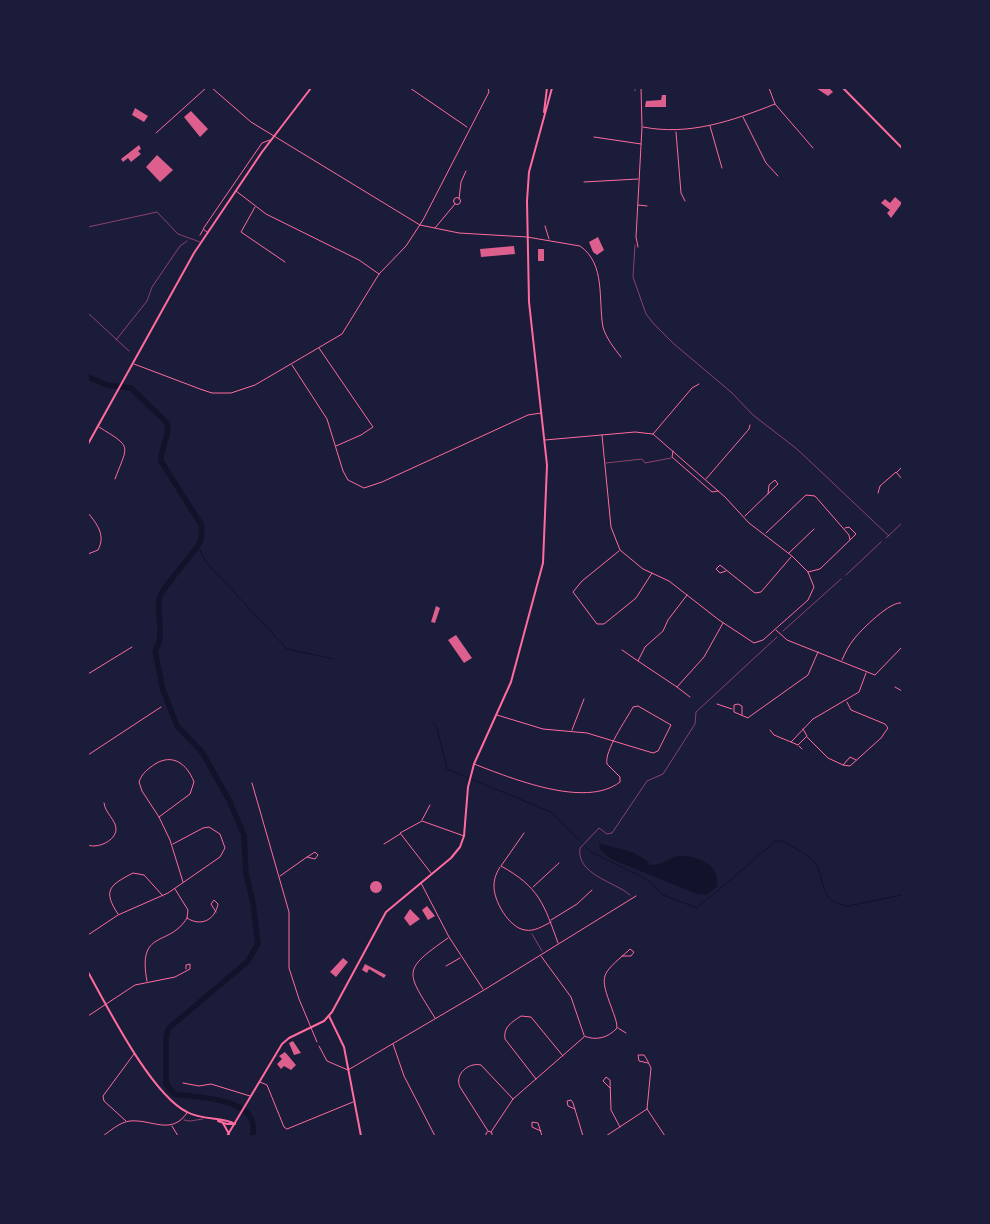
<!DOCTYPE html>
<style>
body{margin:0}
#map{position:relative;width:990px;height:1224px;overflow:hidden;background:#1b1b3a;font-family:"Asap Condensed",sans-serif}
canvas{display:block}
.frame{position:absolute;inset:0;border:89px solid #1b1b3a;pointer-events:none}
</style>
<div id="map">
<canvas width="990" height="1224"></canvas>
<div class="frame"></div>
</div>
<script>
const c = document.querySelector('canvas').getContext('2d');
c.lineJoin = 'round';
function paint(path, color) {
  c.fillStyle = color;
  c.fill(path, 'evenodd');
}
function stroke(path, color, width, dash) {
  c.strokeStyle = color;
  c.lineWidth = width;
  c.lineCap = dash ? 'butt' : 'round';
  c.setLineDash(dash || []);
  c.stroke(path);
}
const water = new Path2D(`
 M599,843C618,850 636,849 651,865C661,866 668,858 677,856C696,854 722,865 717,887L706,895L697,894L611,859L600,849Z`);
const stream = new Path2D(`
 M198,546L206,562L287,649L334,659
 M433,722L437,729L447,769L551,812L591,852L646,879L663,895L697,908L776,841H782C792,847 804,852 812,860C828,874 814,901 848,906L902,895`);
const river = new Path2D(`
 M88,377L107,385L131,388L167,423C171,434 160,448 161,461L202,526L201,540L198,546C190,556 164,587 160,596C155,611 166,635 155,651L163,690L177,726L202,752L229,800L244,835L246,874L253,903L258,944L247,962L169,1028L166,1036V1084L174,1094C195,1097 245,1098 252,1121C254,1126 253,1131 253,1136`);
const building = new Path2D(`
 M816,88H829L833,92L828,96Z
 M662,95H666V107H645L646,101L661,100Z
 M135,108L148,116L144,122L132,115Z
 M191,111L208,129L200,137L184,117Z
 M139,145L141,149L138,151L141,154L131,162L128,158L123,162L121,159Z
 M157,155L173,170L160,182L146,167Z
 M895,197L902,203L891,218L887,213L890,210L881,203L885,199L890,203Z
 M598,237L604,250L597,255L593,252L589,242Z
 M514,246L515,254L481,257L480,249Z
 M538,249H544V261H538Z
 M436,606L440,608L435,623L431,622Z
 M456,635L472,658L464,663L448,640Z
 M370 887a6 6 0 1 1 12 0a6 6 0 1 1-12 0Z
 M427,906L435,916L428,920L422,910Z
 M410,909L420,919L410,926L404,918Z
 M343,958L348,962L336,977L330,972Z
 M365,964L386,975L384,978L369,969L367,973L362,970Z
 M293,1041L301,1053L294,1055L289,1043Z
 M285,1052L296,1065L291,1070L284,1066L281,1069L277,1064L282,1059L279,1056Z`);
const path = new Path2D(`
 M635,88V91
 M635,245L633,277L646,314L654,324L674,344L731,392L753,415L797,449L889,536
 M88,313L129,351
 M116,340L147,301L152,287L180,246L187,241
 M886,538L902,523
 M846,575L881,542
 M783,631L841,579
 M630,895C616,882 576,875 580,848L599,828L607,834L612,833L647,781L663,774L695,724L696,712L777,637
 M532,934L542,951`);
const service = new Path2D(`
 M88,227L157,212L178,234L200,242
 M606,463L642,459L645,463L671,458
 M184,1120L190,1121L203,1119`);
const minor = new Path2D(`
 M212,88L251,122L420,225L459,233L527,237L580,246C606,264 598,300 603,327C606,338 614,348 621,357
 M410,88L467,127
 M769,88L775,104L813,148
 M743,117L766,163L778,176
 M710,126L722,168
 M643,127C689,136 732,121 775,104
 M676,132L681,193L685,201
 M156,133L206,88
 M594,137L641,144
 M584,182L638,179
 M236,191L266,214L359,260L379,274
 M453.5 201a3.5 3.5 0 1 1 7 0a3.5 3.5 0 1 1-7 0Z
 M459,199L461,182L466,171
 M638,205L647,206
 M255,207L241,232L285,262
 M545,226L549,239
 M435,228L455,204
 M207,232L203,229L262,143L270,140
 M200,235L203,230
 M638,247L636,237L642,127L641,88
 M319,348L373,427L361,435L336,446
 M134,364L200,389L212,393H231L255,385L342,334L379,274L406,246L423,220L489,92L488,88
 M292,365L327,419L343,471L348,480L364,488L382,482L528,415L541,413
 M99,427C133,448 128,444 115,479
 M653,434L692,388L699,384
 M545,440L635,432L653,434L725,497L749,523L792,556L808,572L814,587L808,600L763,640L754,643L719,620L669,581L643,569L620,550L611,527L602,435
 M673,451L672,457L712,492L718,491
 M897,472L902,467
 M706,479L749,429L750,425
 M878,493L880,486L896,472L902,479
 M88,513C97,524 106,535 98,550L88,554
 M745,516L778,484L775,480L769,485L768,494
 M845,528L849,527L856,534L850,540
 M766,533L806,495L815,496L849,535L850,540L820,569L808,572
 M619,551L582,581L573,592L597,624H604L636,598L652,573
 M789,553L814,529
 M726,571L720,573L716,569L720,565L755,593L761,592L791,557
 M687,595L668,620L663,631L645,647L638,661L677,687L704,657L723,623
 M776,630L787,640L875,675L902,647
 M622,650L638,661
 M842,660C845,653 849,645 854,639C861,630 891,600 902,603
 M88,674L132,647
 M677,687L690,697
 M895,687L902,691
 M847,702L851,710L885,724L888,728L881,738L850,766L843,765L850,757L856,760
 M717,704L732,709
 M742,715V706L738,704L734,705V712L748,718L749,717L808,675L818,652
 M803,729L807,736L798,745L791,742L813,719L859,692L866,673
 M572,730L584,699
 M770,730L774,735L791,742
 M807,737L828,758L843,765
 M799,746L802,749
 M88,755L161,707
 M474,764C511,778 585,809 620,782V777L607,764C604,751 626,720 633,707L638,706L671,725L658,751L653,753L587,733L543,729L497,715
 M252,783L289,912V968L299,999L317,1042
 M159,817L142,791L139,782C142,773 148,769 155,764C173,753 187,764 194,782L190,794L159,817L170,840L183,882
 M422,820L430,805
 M524,833L501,866C539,887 544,904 558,943
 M384,844L400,834
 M88,845C97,849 116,841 116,829C116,820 105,813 104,803
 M500,867C497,872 494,878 494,885C493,900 509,928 525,930C534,932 543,926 551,922
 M431,873L400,833L422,821L464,836
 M280,876L307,857L315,859L318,855L315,852L307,857
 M421,883L449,937L483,989
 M533,887L559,863
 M175,889L188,910L187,918C201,927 215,920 218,904L214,900L211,904L216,912
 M118,914C102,890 110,885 133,873L144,875L163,896
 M551,920L577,904L592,890
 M88,935L118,915L168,893L220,857L225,848L220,834L209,827L203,828L173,844
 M541,956L571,997L584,1035
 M446,966L460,958
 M147,981C137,928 169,948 187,918
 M88,1016L135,985L175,977L190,969V964L186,965V969
 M435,1018C406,971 401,971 448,938
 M618,1028L626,1033
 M584,1036C596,1041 608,1038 617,1028C617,1021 614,1015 612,1009C599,974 601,975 628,951L630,949L634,952L631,956H622
 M393,1044L404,1076L435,1136
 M319,1046L327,1061L348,1070L484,990L636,896
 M648,1063L639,1061L638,1055H644C647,1059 649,1064 651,1068L647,1109L665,1136
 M536,1079L505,1039C503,1027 512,1022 521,1016L531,1017L563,1056
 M260,1082L267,1085L284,1127L287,1129L353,1102
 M183,1083L199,1086L211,1084L250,1096
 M610,1088L603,1081L606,1077L610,1080L611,1110L620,1127
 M575,1109L568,1106L567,1101L571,1100L573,1103L583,1136
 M126,1121L104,1101L103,1096L134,1054
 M172,1126L178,1136
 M488,1131L460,1087C454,1074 469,1062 481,1065L513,1099
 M541,1131L532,1127V1122L538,1123L542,1136
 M491,1132L513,1099L584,1037
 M103,1136C110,1131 120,1122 130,1121C152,1119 171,1136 187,1113
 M486,1136V1133L489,1131L492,1133V1136
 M606,1136L647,1109`);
const tertiary = new Path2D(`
 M88,444L194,253L262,152L311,88
 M88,972C108,1008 151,1094 187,1112C203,1121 222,1116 235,1124
 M329,1016L344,1047L361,1136
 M218,1121L227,1124H235`);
const secondary = new Path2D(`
 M544,112L547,88
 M223,1123L229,1134
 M227,1136L282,1044L289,1038L324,1021L332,1012L386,912L451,858L460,847L464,836L468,787L474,764L511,682L543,563L547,465L529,302L527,201L529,172L552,88`);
const primary = new Path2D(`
 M843,88L902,148`);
paint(water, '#12122b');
stroke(stream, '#12122b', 1);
stroke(river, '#12122b', 5.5);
paint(building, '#dd5f8e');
stroke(path, '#ff6b9d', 0.5);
stroke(service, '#ff6b9d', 0.5);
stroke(minor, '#ff6b9d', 1);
stroke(tertiary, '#ff6b9d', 2);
stroke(secondary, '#ff6b9d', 2);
stroke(primary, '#ff6b9d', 2);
</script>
